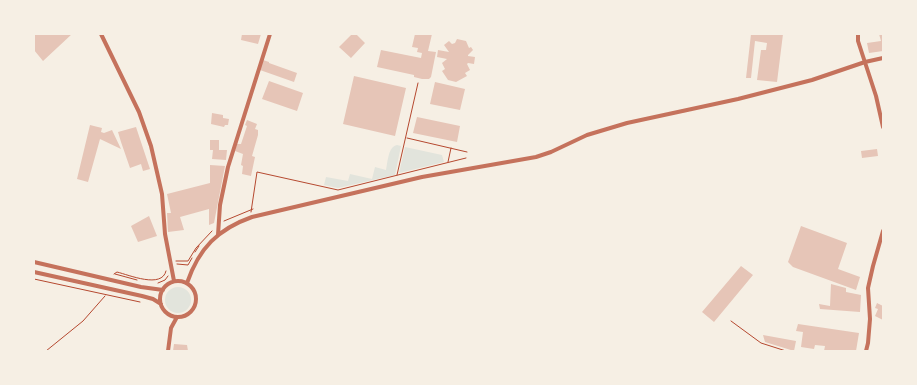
<!DOCTYPE html>
<style>
body{margin:0}
#map{position:relative;width:917px;height:385px;overflow:hidden;background:#f6efe4;font-family:"Alegreya Sans",sans-serif}
canvas{display:block}
.frame{position:absolute;inset:0;border:35px solid #f6efe4;pointer-events:none}
</style>
<div id="map">
<canvas width="917" height="385"></canvas>
<div class="frame"></div>
</div>
<script>
const c = document.querySelector('canvas').getContext('2d');
c.lineJoin = 'round';
function paint(path, color) {
  c.fillStyle = color;
  c.fill(path, 'evenodd');
}
function stroke(path, color, width, dash) {
  c.strokeStyle = color;
  c.lineWidth = width;
  c.lineCap = dash ? 'butt' : 'round';
  c.setLineDash(dash || []);
  c.stroke(path);
}
const green = new Path2D(`
 M397,145L401,146L395,175L338,188L324,185L326,177L348,181L350,174L372,179L375,167L386,170C388,161 388,147 397,145Z
 M405,147L442,155L444,162L399,173Z
 M165 300a13 13 0 1 1 26 0a13 13 0 1 1-26 0Z`);
const building = new Path2D(`
 M34,34H72L43,61L34,50Z
 M242,34H261L258,44L241,40Z
 M352,34H356L365,43L351,58L339,47Z
 M415,34H432L428,51L436,52L431,77L429,79H422L414,77V75L377,67L381,50L421,58L422,53L417,52L418,48L412,47Z
 M751,34H783L777,82L757,80L761,50H766L767,43L755,41L751,78H746Z
 M879,34H883V45H882L883,51L869,53L867,43L881,41Z
 M457,39L466,41L469,48L471,47L473,50L468,55V56L475,57L474,64L468,63L467,64L470,70L465,73L467,76L456,82L448,80L442,71L445,69L442,63L447,59L437,57L438,50L449,52L444,45L449,41L452,44L455,43Z
 M263,60L269,62V63L297,73L294,82L260,70Z
 M354,76L406,88L395,136L343,124Z
 M269,81L303,93L297,111L262,99Z
 M435,82L465,89L460,110L430,104Z
 M212,113L223,115V118L229,119L228,125H225L224,127L211,124Z
 M417,117L460,126L457,142L413,133Z
 M247,120L257,124L255,129L258,130V135L252,156L255,157L251,176L242,174L243,166L241,165L243,154L235,151L237,144H241L247,126L245,125Z
 M90,125L102,128L101,132L104,133L112,130L121,149L100,139L88,182L77,179Z
 M136,127L150,169L143,171L141,164L130,168L121,142L118,132Z
 M210,140H219V150H227L226,160L212,159L213,150H210Z
 M877,149L878,156L862,158L861,151Z
 M210,165L225,166L214,223L209,225V209L180,217L184,230L168,232L167,213H171L167,194L210,183Z
 M149,216L157,236L138,242L131,226Z
 M801,226L847,243L838,269L860,277L856,290L793,267L788,262Z
 M741,266L753,275L714,322L702,312Z
 M831,284L846,288V292L861,295L860,312L820,309L819,304L830,306Z
 M877,303L883,306V320L875,316L878,309L875,308Z
 M798,324L859,333L856,351H824L825,346L815,345L814,349L801,347L803,332L796,331Z
 M763,335L796,341L794,351L765,342Z
 M174,344L187,345L188,351H173Z`);
const path = new Path2D(`
 M407,138L467,152
 M448,162L451,148
 M397,175L418,83
 M251,212L257,172L338,190L466,158
 M224,221L253,209
 M195,252L199,246
 M176,261H188L196,248L212,231
 M177,264L188,265L192,258
 M114,274L117,272C129,275 162,289 166,271
 M115,274L137,280
 M34,279L140,302
 M158,283L165,280L168,276
 M731,321L761,343L786,351
 M46,351L83,321L105,296`);
const minor = new Path2D(`
 M101,34L139,112L151,146L162,194L165,234L174,281
 M858,34V41L876,96L883,127
 M218,235L220,205L228,167L270,34
 M34,262L141,287L163,290
 M34,272L142,296L153,299L161,304
 M160 299a18 18 0 1 1 36 0a18 18 0 1 1-36 0Z
 M187,283C199,248 218,229 252,217L422,177L536,157L551,152L587,135L627,123L738,99L812,80L865,62L883,58
 M168,351L171,328L177,317
 M866,351L868,343L870,319L868,288L873,266L883,231`);
paint(green, '#e2e4dc');
paint(building, '#e6c5b7');
stroke(path, '#b5482f', 1);
stroke(minor, '#c5725c', 4);
</script>
